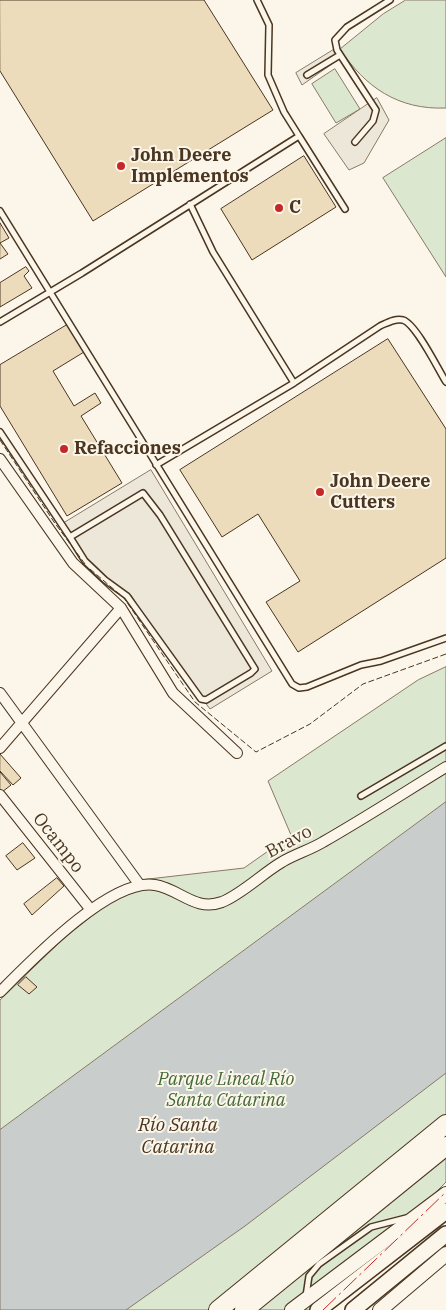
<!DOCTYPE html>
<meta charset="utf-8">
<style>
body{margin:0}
canvas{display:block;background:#fbf6e9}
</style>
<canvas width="446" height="1310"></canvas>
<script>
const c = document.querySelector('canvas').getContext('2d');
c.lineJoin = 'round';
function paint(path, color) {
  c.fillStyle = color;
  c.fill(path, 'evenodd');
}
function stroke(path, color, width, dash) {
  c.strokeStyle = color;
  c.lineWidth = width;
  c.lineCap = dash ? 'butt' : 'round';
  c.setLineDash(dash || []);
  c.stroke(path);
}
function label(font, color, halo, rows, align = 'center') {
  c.font = font + ' "IBM Plex Serif",serif';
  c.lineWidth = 4;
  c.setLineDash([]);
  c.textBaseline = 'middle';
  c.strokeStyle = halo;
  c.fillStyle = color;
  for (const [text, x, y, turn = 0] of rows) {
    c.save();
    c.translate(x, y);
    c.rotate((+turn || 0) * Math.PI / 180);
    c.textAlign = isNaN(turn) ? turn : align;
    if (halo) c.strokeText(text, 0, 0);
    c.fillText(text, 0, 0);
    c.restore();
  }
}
const green = new Path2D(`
 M406,0H446V108C398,110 365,87 340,49L383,14Z
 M335,69L360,109L336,123L312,84Z
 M446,138V277L383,178Z
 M446,667V1182L319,1310H0V1000L68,934L140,880L244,868L291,835L268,781L418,680Z`);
const parking = new Path2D(`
 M335,49L339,59L302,85L296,73Z
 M377,98L389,120L364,163L349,170L324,134Z
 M151,470L272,671L210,709L160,642L131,595L105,578L84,556L64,523Z`);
const water = new Path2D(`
 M446,802V1073L245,1226L126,1310H0V1130Z`);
const building = new Path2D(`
 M0,0H204L273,110L93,221L0,71Z
 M304,156L336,207L252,260L221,209Z
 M0,223L9,238L0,243L8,254L0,259Z
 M26,267L29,271L24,276L32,288L0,307V283Z
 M67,325L84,352L53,371L74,406L95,393L101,403L81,416L122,483L67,516L0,406V365Z
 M388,339L446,429V558L298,652L266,602L300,581L258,514L222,537L180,470Z
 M0,754L21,778L13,785L0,771Z
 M0,772L11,785L2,792L0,789Z
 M23,843L35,858L17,870L6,856Z
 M57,878L64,886L32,915L24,904Z
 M26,977L37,987L29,994L18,985Z`);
const lane = new Path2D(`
 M307,75L340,55
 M299,136L345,209
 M355,142L373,121L376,110L337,50L335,40L347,27L390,0
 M190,204L213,252L294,383
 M0,211L292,684L299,688L307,687L361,665L381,661L446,638
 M0,322L82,273L299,136L284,112L268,75L269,25L257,0
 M0,432L70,537
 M156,465L294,383L380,326C387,323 395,318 403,320C416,324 438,369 446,382
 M143,493L160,515L255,669L251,673L206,700L201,699L127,596L105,580L85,561L70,537Z
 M361,796L446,746
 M306,1296L309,1276L319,1264L371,1227L406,1218`);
const street = new Path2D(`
 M0,459L73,563L121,608L173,693L237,753
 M0,693L139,884
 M0,748L121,608
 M0,795L91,910
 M0,992C31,961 110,878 155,885C180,889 195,912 222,902C242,894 263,873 282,862C295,854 310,850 323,842C365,818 405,792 446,767`);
const secondary = new Path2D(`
 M292,1310L446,1194
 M380,1310L446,1254`);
const primary = new Path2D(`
 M318,1310L446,1211
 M353,1310L446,1234`);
const highway = new Path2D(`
 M218,1310L446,1124
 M244,1310L446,1146`);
const fence = new Path2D(`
 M0,440L54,522L85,564
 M90,569L124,598L195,702L256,752L310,724L363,684L446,654`);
const power = new Path2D(`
 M323,1310L446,1192`);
const markers = [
 [121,166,5,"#c62828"],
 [279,208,5,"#c62828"],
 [64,449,5,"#c62828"],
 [320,492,5,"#c62828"]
];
const poiNames = [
 ["John Deere",131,156],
 ["Implementos",131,177],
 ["C",289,208],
 ["Refacciones",74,449],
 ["John Deere",330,482],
 ["Cutters",330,503]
];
const streetNames = [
 ["Bravo",289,842,-28],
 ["Ocampo",58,843,52]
];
const parkNames = [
 ["Parque Lineal Río",226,1080],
 ["Santa Catarina",226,1101]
];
const waterNames = [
 ["Río Santa",178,1126],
 ["Catarina",178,1148]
];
paint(green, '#dce7d0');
stroke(green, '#887966', 1);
paint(parking, '#ede7d9');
stroke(parking, '#887966', 1);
paint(water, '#c9cecd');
stroke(water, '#887966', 1);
paint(building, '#ecdcbc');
stroke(building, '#4a3520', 1);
stroke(lane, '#4a3520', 8);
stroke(street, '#4a3520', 12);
stroke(secondary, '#4a3520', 16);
stroke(primary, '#4a3520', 18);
stroke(highway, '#4a3520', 20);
stroke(lane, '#fbf6e9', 5);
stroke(street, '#fbf6e9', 10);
stroke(secondary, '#fbf6e9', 14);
stroke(primary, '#fbf6e9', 15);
stroke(highway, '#fbf6e9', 18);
stroke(fence, '#4a3520', 1, [6, 2.5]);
stroke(power, '#c62828', 1, [18, 4, 2.5, 4]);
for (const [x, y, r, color] of markers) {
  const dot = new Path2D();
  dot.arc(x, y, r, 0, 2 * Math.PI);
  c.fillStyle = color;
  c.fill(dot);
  stroke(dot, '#fbf6e9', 2);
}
label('bold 18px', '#4a3520', '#fbf6e9', poiNames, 'left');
label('18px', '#4a3520', '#fbf6e9', streetNames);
label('italic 18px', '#436837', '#fbf6e9', parkNames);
label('italic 19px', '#4a3520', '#fbf6e9', waterNames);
</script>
